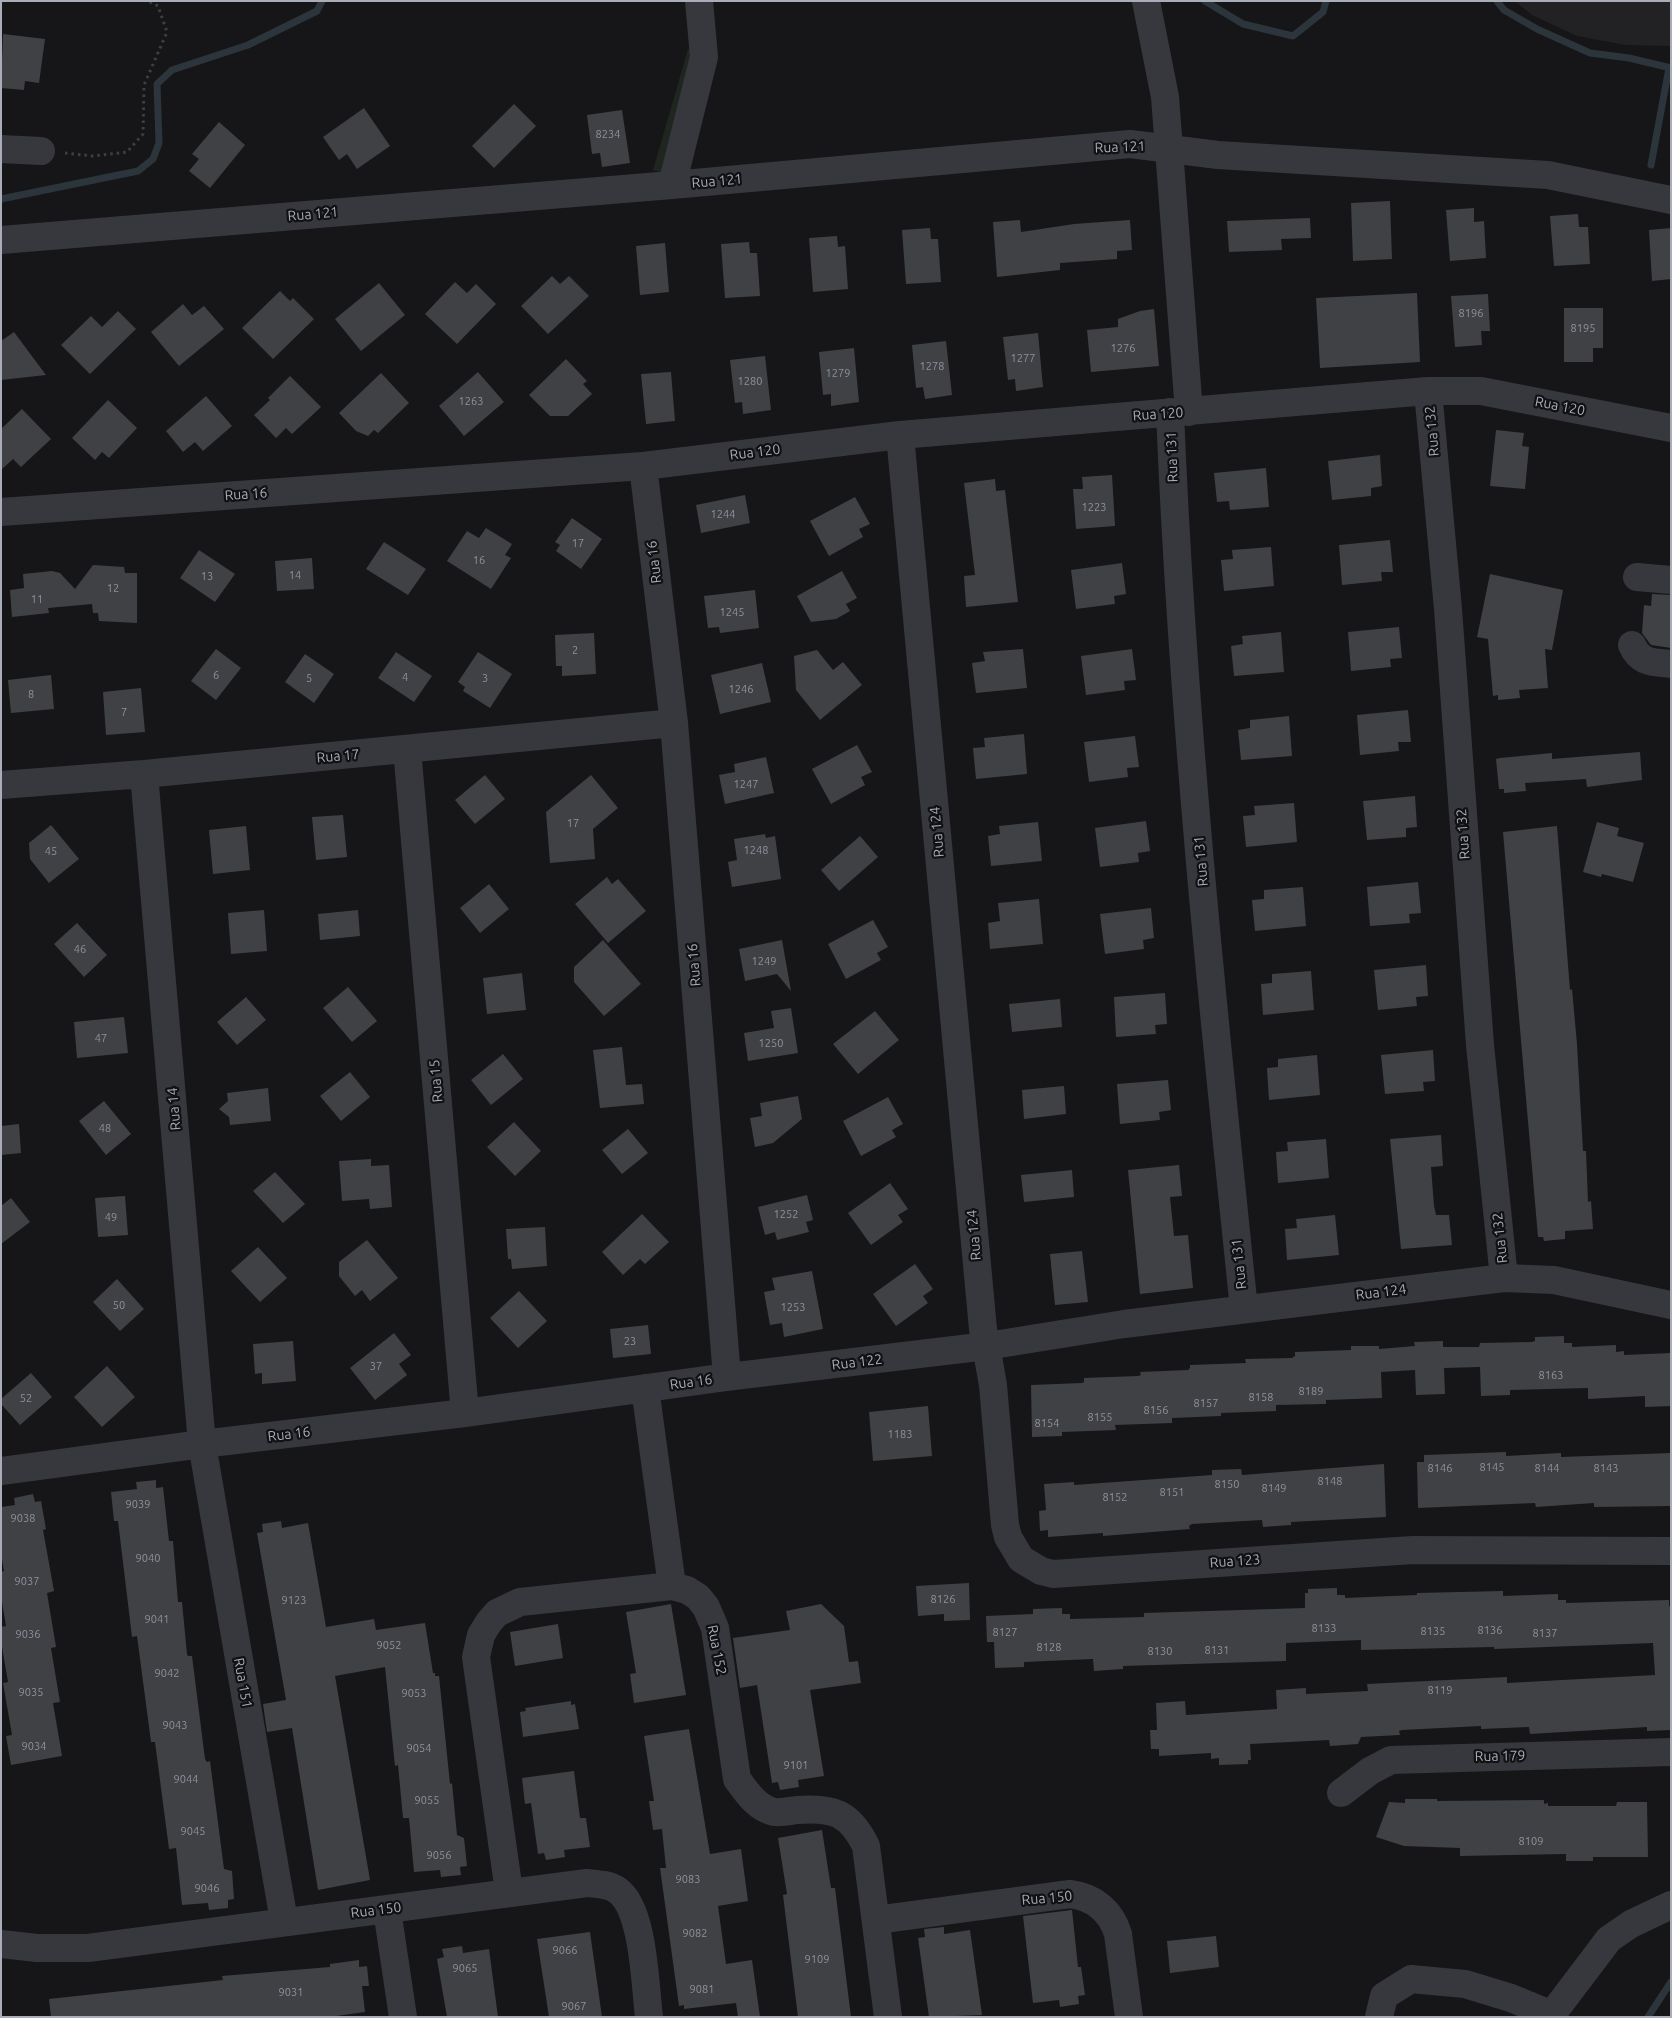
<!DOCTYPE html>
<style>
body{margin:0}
#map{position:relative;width:1672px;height:2018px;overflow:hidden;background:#161618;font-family:Ubuntu,sans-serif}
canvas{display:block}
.frame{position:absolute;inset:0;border:2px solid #a8adb8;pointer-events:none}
</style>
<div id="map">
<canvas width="1672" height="2018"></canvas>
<div class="frame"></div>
</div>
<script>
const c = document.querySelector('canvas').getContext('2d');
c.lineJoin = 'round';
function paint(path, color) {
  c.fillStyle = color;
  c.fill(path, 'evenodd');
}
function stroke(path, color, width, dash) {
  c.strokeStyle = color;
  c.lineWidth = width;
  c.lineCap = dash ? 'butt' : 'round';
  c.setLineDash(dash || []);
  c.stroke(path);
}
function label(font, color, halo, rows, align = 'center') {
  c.font = font + ' Ubuntu,sans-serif';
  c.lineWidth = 4.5;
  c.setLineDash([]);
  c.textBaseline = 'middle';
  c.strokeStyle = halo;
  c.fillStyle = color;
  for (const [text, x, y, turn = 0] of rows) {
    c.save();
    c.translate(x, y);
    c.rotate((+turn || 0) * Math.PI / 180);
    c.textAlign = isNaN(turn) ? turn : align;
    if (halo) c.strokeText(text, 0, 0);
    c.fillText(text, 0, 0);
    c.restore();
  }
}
const built = new Path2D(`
 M1515,1H1671V46L1626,45L1577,36L1532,15Z`);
const green = new Path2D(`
 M688,49L698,52L664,173L653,170Z`);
const stream = new Path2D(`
 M1205,1L1243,24L1293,36L1323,12L1326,1
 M1497,1L1504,10L1537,29L1590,53L1629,58L1671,68
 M1651,165L1669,68
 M1,199L138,171L153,159L159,143L157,84L172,70L248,45L317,11L322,1
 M1648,2017L1671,1982`);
const building = new Path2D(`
 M3,34L45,39L39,83L25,81L24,90L1,88Z
 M514,104L536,126L494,168L472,146Z
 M364,108L390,146L357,169L347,154L339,160L323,137Z
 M622,110L630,163L602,167L600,153L592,154L587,115Z
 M219,122L245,145L210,188L189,171L199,159L192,154Z
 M1390,201L1392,259L1353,261L1351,203Z
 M1474,208V222L1484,221L1486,258L1450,261L1446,210Z
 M1578,214L1579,227H1588L1590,264L1554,266L1550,216Z
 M1310,218L1311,238L1281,239L1282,250L1229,252L1227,221Z
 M1020,220L1021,232L1074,224L1130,220L1132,250L1117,251V259L1060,263V270L997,277L993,222Z
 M930,228L931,239H938L941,282L906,284L902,230Z
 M1671,228V279L1652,281L1649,230Z
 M837,236L838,247L845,246L848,289L813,292L809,238Z
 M749,242L750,253H757L760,296L725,298L721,244Z
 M665,243L669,292L640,295L636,246Z
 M552,276L560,284L569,276L589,296L548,334L521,306Z
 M455,282L467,293L476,284L496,304L457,344L425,314Z
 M379,283L405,315L361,351L335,319Z
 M280,291L290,301L293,298L314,319L273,359L242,328Z
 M1417,293L1420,362L1320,368L1316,298Z
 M1488,294L1490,331H1481L1482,345L1455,347L1451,296Z
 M183,304L192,315L204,306L224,329L179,366L151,332Z
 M1564,308H1603V348H1593V362H1564Z
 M1154,309L1159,366L1091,372L1087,330L1118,327V319L1140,311Z
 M118,311L136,329L90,374L61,345L91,316L102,327Z
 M14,332L46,375L1,380V341Z
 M1038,333L1043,387L1016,391L1015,379L1008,380L1003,337Z
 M946,341L952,395L925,399L923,387L916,388L912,345Z
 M854,348L859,402L831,406V394L823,395L819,352Z
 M765,356L771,410L743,414L742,402L735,403L730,360Z
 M566,359L587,381L583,384L592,394L568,416H550L529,395Z
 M478,372L504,402L464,436L439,406Z
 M671,372L675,421L646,424L641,374Z
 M381,373L409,403L378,433L374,430L368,436L356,431L339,413Z
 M290,376L321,407L292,434L286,428L276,438L254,415L270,400L268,398Z
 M206,396L232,426L203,451L195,442L183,452L166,431Z
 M108,400L137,428L109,458L102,452L95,460L72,438Z
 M22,409L51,439L21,467L13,459L1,470V429Z
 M1496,430L1524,433L1522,446L1529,447L1525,489L1490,486Z
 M1380,455L1382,486L1371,488V496L1332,500L1328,461Z
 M1266,468L1269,507L1230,510L1229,501L1217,502L1214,473Z
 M1112,475L1115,526L1076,529L1073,489H1083L1082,477Z
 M995,479L996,491L1005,490L1018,602L966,607L964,576L975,575L964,483Z
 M745,495L750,523L701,533L696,505Z
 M855,497L870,524L859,529L863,537L829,556L810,521Z
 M572,518L602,539L581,569L556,551L560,545L555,542Z
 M486,528L512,544L505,555L511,558L491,589L447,561L467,531L479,538Z
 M1390,540L1393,572H1381L1382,581L1342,585L1339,545Z
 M384,542L426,569L408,595L366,569Z
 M1271,547L1274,586L1224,591L1221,560L1233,559L1232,550Z
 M199,550L235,574L215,602L180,578Z
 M312,558L314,589L277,591L275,561Z
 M1122,563L1126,594L1114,596L1115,604L1076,609L1071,570Z
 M93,565L124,567L125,573H137V623L99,621L98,613H93L92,604L48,608L49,613L12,617L10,590L24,588L23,574L52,571L60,573L75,589Z
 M842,571L857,598L846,604L850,611L836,619L811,622L797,596Z
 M1490,574L1563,590L1552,650L1545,649L1548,688L1519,690L1520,698L1498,700V695L1493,696L1488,639L1477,637Z
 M755,590L759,628L720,633L719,627L708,628L704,596Z
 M1652,594L1671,595V648L1651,645L1642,633L1644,605L1651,606Z
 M1399,627L1402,658L1390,659L1391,667L1351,671L1348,632Z
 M1281,632L1284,672L1234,676L1231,646L1243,644L1242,636Z
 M594,633L596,674L562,676V666H556L555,635Z
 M216,649L241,668L216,700L191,681Z
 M1023,649L1027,688L976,693L972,663L985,661L983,652Z
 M1132,649L1136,680L1124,681L1125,690L1086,695L1081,656Z
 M817,650L833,670L843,662L862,685L820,720L796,690L794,656Z
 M396,652L432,676L414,702L378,678Z
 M478,652L512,674L490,708L463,691L465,687L458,682Z
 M305,654L334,674L314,703L285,682Z
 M762,663L771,702L720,714L711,675Z
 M51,675L54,709L11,713L8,680Z
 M141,688L145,732L106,735L103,692Z
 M1408,710L1411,742H1398L1399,751L1360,755L1357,715Z
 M1289,716L1292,756L1241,760L1238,730L1250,728V720Z
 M1024,734L1027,774L976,779L973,748L985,747L984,738Z
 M1135,736L1139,767L1127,768L1128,777L1089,782L1084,742Z
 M857,745L872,772L861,777L865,785L831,804L812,769Z
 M1640,752L1642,780L1587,787L1586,779L1525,783L1526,791L1504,793V789H1499L1496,759L1500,758L1552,753V759Z
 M766,757L774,793L725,804L719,775L735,772L734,764Z
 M485,775L505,799L475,824L455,800Z
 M591,775L618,808L593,829L595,859L550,863L546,812Z
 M1415,796L1417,827L1406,828V837L1367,840L1363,801Z
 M1294,803L1297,842L1246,847L1243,816L1255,815L1254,806Z
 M343,815L347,857L316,860L312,817Z
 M1146,821L1150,851L1138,853L1139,862L1100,867L1095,828Z
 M1038,822L1042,861L991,866L988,836L1000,834L999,826Z
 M1597,822L1619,828L1617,836L1644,843L1633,882L1602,874L1601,877L1583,872Z
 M51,825L79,859L49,883L30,859L29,843Z
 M246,826L250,870L213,874L209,830Z
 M1557,826L1570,990L1572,989L1577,1044L1583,1151H1586L1588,1202L1591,1201L1593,1229L1565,1231V1239L1544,1241L1543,1237H1538L1503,832Z
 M765,834L766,838L775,836L781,879L732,887L728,862L737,860L734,839Z
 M860,836L878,857L839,891L821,870Z
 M607,877L612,884L618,879L646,911L608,943L575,904Z
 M1418,882L1421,913L1409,914L1410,923L1370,926L1367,887Z
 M489,884L509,909L480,933L460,908Z
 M1303,887L1306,926L1255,931L1252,900L1264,899V890Z
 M1039,899L1043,944L990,949L988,923L1000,921L998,903Z
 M1151,908L1154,938L1143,940L1144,949L1105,954L1100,914Z
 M264,910L267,951L231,954L228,913Z
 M358,910L360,936L320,940L318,914Z
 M873,920L888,947L877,953L881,960L846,979L828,944Z
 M77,923L107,955L84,977L54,944Z
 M603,940L641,984L604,1016L574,982V967Z
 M782,940L791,991L777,974L745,981L739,949Z
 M1426,965L1428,996L1416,997L1417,1006L1378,1010L1374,970Z
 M1311,971L1314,1010L1263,1015L1261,984L1272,983V974Z
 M522,973L526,1010L487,1014L483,978Z
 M348,987L377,1021L352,1042L323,1008Z
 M1165,993L1167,1024L1155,1025L1156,1034L1116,1037L1114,997Z
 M246,997L266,1020L237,1045L217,1022Z
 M1060,999L1062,1027L1012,1032L1009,1004Z
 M791,1008L798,1053L748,1061L744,1033L774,1028L771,1011Z
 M875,1011L899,1040L858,1074L833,1044Z
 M124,1017L128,1053L77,1058L74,1022Z
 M622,1047L626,1085L642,1084L644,1104L600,1108L593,1050Z
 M1433,1050L1435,1081L1423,1082L1424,1091L1385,1094L1381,1055Z
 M503,1054L523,1079L491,1105L471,1080Z
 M1317,1055L1320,1095L1269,1100L1267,1068L1278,1067V1059Z
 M350,1072L370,1097L341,1121L320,1096Z
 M1168,1080L1171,1110L1159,1112L1160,1120L1120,1124L1117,1084Z
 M1064,1086L1066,1114L1024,1119L1022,1090Z
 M268,1088L271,1121L230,1125L229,1117L219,1109L228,1101L227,1093Z
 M798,1096L802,1119L773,1143L755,1147L750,1118L762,1116L760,1103Z
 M888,1097L903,1124L892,1130L896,1137L861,1156L843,1121Z
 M104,1101L131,1134L106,1155L79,1121Z
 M514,1122L541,1151L515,1176L487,1147Z
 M19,1124L21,1153L1,1155V1126Z
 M628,1129L648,1153L622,1174L602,1150Z
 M1441,1135L1443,1166L1431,1167L1434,1206L1436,1215H1449L1452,1245L1401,1249L1390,1139Z
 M1326,1139L1329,1178L1278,1183L1276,1152L1288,1151L1287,1142Z
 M371,1159V1166L389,1165L392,1207L370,1209L369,1199L342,1201L339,1161Z
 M1179,1165L1182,1196L1170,1197L1174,1236L1188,1235L1193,1288L1140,1294L1128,1170Z
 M1072,1170L1074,1197L1024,1202L1021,1175Z
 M275,1172L305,1204L283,1223L253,1191Z
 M890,1183L908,1209L898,1215L903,1222L871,1245L848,1213Z
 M807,1195L813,1220L806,1222L809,1232L777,1240L775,1232L765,1235L758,1207Z
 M125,1196L128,1235L98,1237L95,1198Z
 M11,1198L30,1222L1,1244V1206Z
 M642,1214L669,1242L645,1264L640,1259L623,1275L602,1252Z
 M1335,1215L1339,1255L1287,1260L1285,1229L1297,1228L1296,1219Z
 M545,1227L547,1266L512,1269L511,1259H508L506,1229Z
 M367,1240L398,1278L370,1301L362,1290L355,1296L339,1276V1262Z
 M258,1247L287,1278L260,1302L231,1271Z
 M1082,1251L1088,1302L1055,1305L1050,1254Z
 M915,1264L933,1289L923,1296L928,1303L896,1326L873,1294Z
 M812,1271L823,1329L784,1337L782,1323L770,1325L764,1292L775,1290L772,1278Z
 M117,1279L144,1309L120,1331L93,1302Z
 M519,1291L547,1321L518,1348L490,1318Z
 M648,1325L651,1354L613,1358L610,1329Z
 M394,1333L411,1355L399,1364L407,1375L375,1400L350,1368Z
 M1564,1336V1343H1572V1347L1616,1345V1352L1624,1351V1355L1671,1353V1406L1645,1407V1396L1588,1399V1388L1510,1390V1395L1481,1396L1480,1367L1444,1368L1445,1394L1416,1395L1415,1370L1381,1372L1382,1398L1326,1400V1404L1276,1405V1411L1221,1413V1416L1172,1418V1423L1115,1425L1116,1430L1062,1432V1436L1032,1437L1031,1385L1082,1383L1084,1382V1378L1138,1376L1141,1375L1140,1372L1188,1370L1190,1368V1365L1246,1363L1245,1359L1292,1358L1295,1356V1352L1351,1350V1346H1379V1349L1415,1346L1414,1342L1443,1341V1347H1479L1480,1343L1532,1342L1535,1341V1337Z
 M293,1341L296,1381L262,1384V1373L255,1374L253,1344Z
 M107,1366L135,1397L102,1427L74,1397Z
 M31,1373L52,1397L20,1425L1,1404V1399Z
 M928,1406L932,1456L873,1461L869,1412Z
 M1506,1452V1456L1561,1453V1457L1671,1453V1506L1594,1507V1503L1536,1507L1535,1503L1418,1508L1417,1462H1424V1455Z
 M1384,1464L1386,1517L1291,1522V1525L1263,1527L1262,1520L1192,1524L1189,1526L1190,1529L1103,1536V1533L1048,1537V1530L1040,1531L1039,1511L1046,1510L1044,1484L1074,1482V1485L1212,1475V1470L1241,1469L1242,1475Z
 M156,1480V1488L163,1487L169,1541H173L178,1602H182L187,1654L188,1656H192L205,1759L207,1762L210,1761L224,1869L232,1871L234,1899L228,1900V1908L209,1910L208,1903L182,1905L176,1848L169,1849L155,1742H151L137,1636L132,1637L118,1521H114L111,1492L137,1489L136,1482Z
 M33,1494L35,1502L41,1501L46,1529L43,1530L54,1591L47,1593L56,1647L51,1648L60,1702L53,1703L62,1756L11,1765L6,1736L12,1735L3,1683L8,1682L1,1641V1627L6,1626L1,1596V1572L4,1571L1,1554V1507L15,1505L14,1498Z
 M281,1521L282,1528L308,1523L326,1627L374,1619L376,1630L425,1623L433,1673H435V1676H439L450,1784L452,1783L457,1835L464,1838L467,1866L460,1867L461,1875L441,1877L440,1870L414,1872L409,1818H403L398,1765L395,1766L385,1667L335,1676L370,1880L318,1890L292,1728L267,1732L263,1704L286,1700L257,1533L263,1532L262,1524Z
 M969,1583L970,1620L944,1621V1614L918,1616L916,1586Z
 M1337,1588V1595H1345V1598L1417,1595V1593L1503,1591V1596L1558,1594V1600H1566V1603L1669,1600V1606H1671V1730L1647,1731V1727L1530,1734L1529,1727L1481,1729V1726L1402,1730L1399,1731L1400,1735L1361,1737L1358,1744L1330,1746L1329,1740L1250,1744L1251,1760H1248V1764L1219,1765V1758L1211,1759V1753L1159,1756V1749H1151L1150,1730H1157L1156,1703L1185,1701L1186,1715L1277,1709L1276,1690L1306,1688V1694L1368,1691L1367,1684L1507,1677V1683L1655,1675L1653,1643L1494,1649V1647L1361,1650V1640L1286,1643V1661L1123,1666V1669L1094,1671L1093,1659L1024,1662V1667L995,1668L994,1642H987L986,1616L1033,1614V1609L1062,1608V1614H1070V1619L1144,1617V1613L1305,1608V1593H1308V1589Z
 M671,1604L686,1695L634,1703L630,1674L636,1673L626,1612Z
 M821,1604L844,1626L849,1662L858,1661L861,1683L810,1690L824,1776L798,1780L799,1787L780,1790L778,1782L772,1783L757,1685L740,1688L733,1638L790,1630L786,1611Z
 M558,1624L563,1658L515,1666L510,1632Z
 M571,1701V1705L575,1704L579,1729L523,1737L520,1712L526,1711L525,1708Z
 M689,1729L710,1854L741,1849L748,1901L718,1906L726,1964L752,1960L760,2017H738L736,2003L684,2009V2005L679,2006L660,1868H666L662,1829L653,1830L649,1801H654L644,1736Z
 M574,1771L580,1818H586L590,1847L564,1850L565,1857L546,1860L544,1853L538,1854L531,1803L525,1804L522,1778Z
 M1405,1799H1437V1801L1544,1800V1804L1548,1803V1806H1616L1617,1802H1647L1648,1857H1593V1861H1566V1854L1460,1856V1848L1404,1846L1376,1837L1389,1802L1405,1803Z
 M822,1830L831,1888H835L851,2017H798L783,1895L787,1894L778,1838Z
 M1072,1910L1078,1967H1081L1085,1995L1078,1996L1079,2004L1060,2007L1059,2000L1033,2003L1023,1916Z
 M944,1927V1934L970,1930L982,2015L929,2017L918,1938L925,1937L924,1929Z
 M590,1932L602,2017H549L537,1939Z
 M1216,1936L1219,1967L1170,1973L1167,1941Z
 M462,1946L463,1953L489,1949L498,2017H447L437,1959L444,1957L442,1949Z
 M359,1960V1967L367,1966L369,1986H362L365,2012L329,2017H51L49,1999L223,1980L222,1976L330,1967V1964Z`);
const path = new Path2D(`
 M65,153L93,156L127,152L143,134L144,85L167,32L158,6L148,1`);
const minor = new Path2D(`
 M1146,1L1165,97L1189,412
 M1,149L41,151
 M672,185L704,57L699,1
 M1,240L672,185L1130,144L1218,155L1548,175L1671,200
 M1428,391L1448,609L1480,1045L1504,1278
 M1170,412C1182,712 1213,1011 1244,1309
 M900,435L983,1329L993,1385L1005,1525L1008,1537L1021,1559L1041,1571L1053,1574L1413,1550L1671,1551
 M643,466L674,723L727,1377
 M1,512L643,466L900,435L1428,391H1481L1671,428
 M1637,577L1671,580
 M1632,645C1640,663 1652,662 1671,664
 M407,749L465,1413
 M144,774L202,1444L284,1921
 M1,785L144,774L674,723
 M645,1388L672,1586
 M1,1471L202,1444L465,1413L727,1377L987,1346L1124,1324L1504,1278L1554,1280L1671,1305
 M1341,1793L1370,1771L1391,1760L1671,1752
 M509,1892L476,1657L481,1635L489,1622L497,1613L520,1602L672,1586L687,1590L698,1597L706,1607L715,1628L737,1779C747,1793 757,1808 774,1812C781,1813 790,1811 797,1810C833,1807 850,1813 866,1846L888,2017
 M387,1910L403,2017
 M876,1920L1070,1894C1094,1897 1111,1911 1118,1934L1129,2017
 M1,1944L37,1948H88L587,1883C597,1884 608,1884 617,1890C644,1908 645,1986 649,2017
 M1379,2017L1384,1996L1411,1979L1465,1984L1511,1998L1552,2015
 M1550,2017L1609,1939L1631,1924L1671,1905`);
const numberNames = [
 ["8234",608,134],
 ["8196",1471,313],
 ["8195",1583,328],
 ["1276",1123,348],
 ["1277",1023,358],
 ["1278",932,366],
 ["1279",838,373],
 ["1280",750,381],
 ["1263",471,401],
 ["1223",1094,507],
 ["1244",723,514],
 ["17",578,543],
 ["16",479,560],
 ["14",295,575],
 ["13",207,576],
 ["12",113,588],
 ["11",37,599],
 ["1245",732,612],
 ["2",575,650],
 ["6",216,675],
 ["4",405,677],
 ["5",309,678],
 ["3",485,678],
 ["1246",741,689],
 ["8",31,694],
 ["7",124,712],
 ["1247",746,784],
 ["17",573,823],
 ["1248",756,850],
 ["45",51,851],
 ["46",80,949],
 ["1249",764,961],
 ["47",101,1038],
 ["1250",771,1043],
 ["48",105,1128],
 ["1252",786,1214],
 ["49",111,1217],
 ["50",119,1305],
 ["1253",793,1307],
 ["23",630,1341],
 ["37",376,1366],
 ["8163",1551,1375],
 ["8189",1311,1391],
 ["8158",1261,1397],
 ["52",26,1398],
 ["8157",1206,1403],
 ["8156",1156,1410],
 ["8155",1100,1417],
 ["8154",1047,1423],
 ["1183",900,1434],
 ["8145",1492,1467],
 ["8146",1440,1468],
 ["8144",1547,1468],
 ["8143",1606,1468],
 ["8148",1330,1481],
 ["8150",1227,1484],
 ["8149",1274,1488],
 ["8151",1172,1492],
 ["8152",1115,1497],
 ["9039",138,1504],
 ["9038",23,1518],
 ["9040",148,1558],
 ["9037",27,1581],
 ["8126",943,1599],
 ["9123",294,1600],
 ["9041",157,1619],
 ["8133",1324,1628],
 ["8136",1490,1630],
 ["8135",1433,1631],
 ["8127",1005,1632],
 ["8137",1545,1633],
 ["9036",28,1634],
 ["9052",389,1645],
 ["8128",1049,1647],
 ["8131",1217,1650],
 ["8130",1160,1651],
 ["9042",167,1673],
 ["8119",1440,1690],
 ["9035",31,1692],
 ["9053",414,1693],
 ["9043",175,1725],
 ["9034",34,1746],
 ["9054",419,1748],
 ["9101",796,1765],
 ["9044",186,1779],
 ["9055",427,1800],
 ["9045",193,1831],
 ["8109",1531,1841],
 ["9056",439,1855],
 ["9083",688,1879],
 ["9046",207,1888],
 ["9082",695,1933],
 ["9066",565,1950],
 ["9109",817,1959],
 ["9065",465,1968],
 ["9081",702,1989],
 ["9031",291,1992],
 ["9067",574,2006]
];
const streetNames = [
 ["Rua 121",1120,147,-2],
 ["Rua 121",717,181,-5],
 ["Rua 121",313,214,-5],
 ["Rua 120",1560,406,11],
 ["Rua 120",1158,414,-4],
 ["Rua 132",1432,431,-95],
 ["Rua 120",755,452,-7],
 ["Rua 131",1172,457,-92],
 ["Rua 16",246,494,-4],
 ["Rua 16",654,562,-97],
 ["Rua 17",338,756,-5],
 ["Rua 124",937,832,-95],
 ["Rua 132",1463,834,-94],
 ["Rua 131",1201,861,-95],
 ["Rua 16",694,965,-95],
 ["Rua 15",436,1081,-95],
 ["Rua 14",174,1109,-95],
 ["Rua 124",974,1235,-95],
 ["Rua 132",1500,1238,-96],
 ["Rua 131",1239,1264,-96],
 ["Rua 124",1381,1292,-7],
 ["Rua 122",857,1362,-7],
 ["Rua 16",691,1382,-8],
 ["Rua 16",289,1434,-7],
 ["Rua 123",1235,1561,-4],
 ["Rua 152",717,1650,79],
 ["Rua 151",243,1683,80],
 ["Rua 179",1500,1756,-1],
 ["Rua 150",1047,1898,-5],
 ["Rua 150",376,1910,-7]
];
paint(built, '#222225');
paint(green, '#1e261f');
stroke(stream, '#2c353c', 7);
paint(building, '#404145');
stroke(path, '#3d3f44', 3, [2.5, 4]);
stroke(minor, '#37383d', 28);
label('11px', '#8e929b', null, numberNames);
label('14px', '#a8adb8', '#111113', streetNames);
</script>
